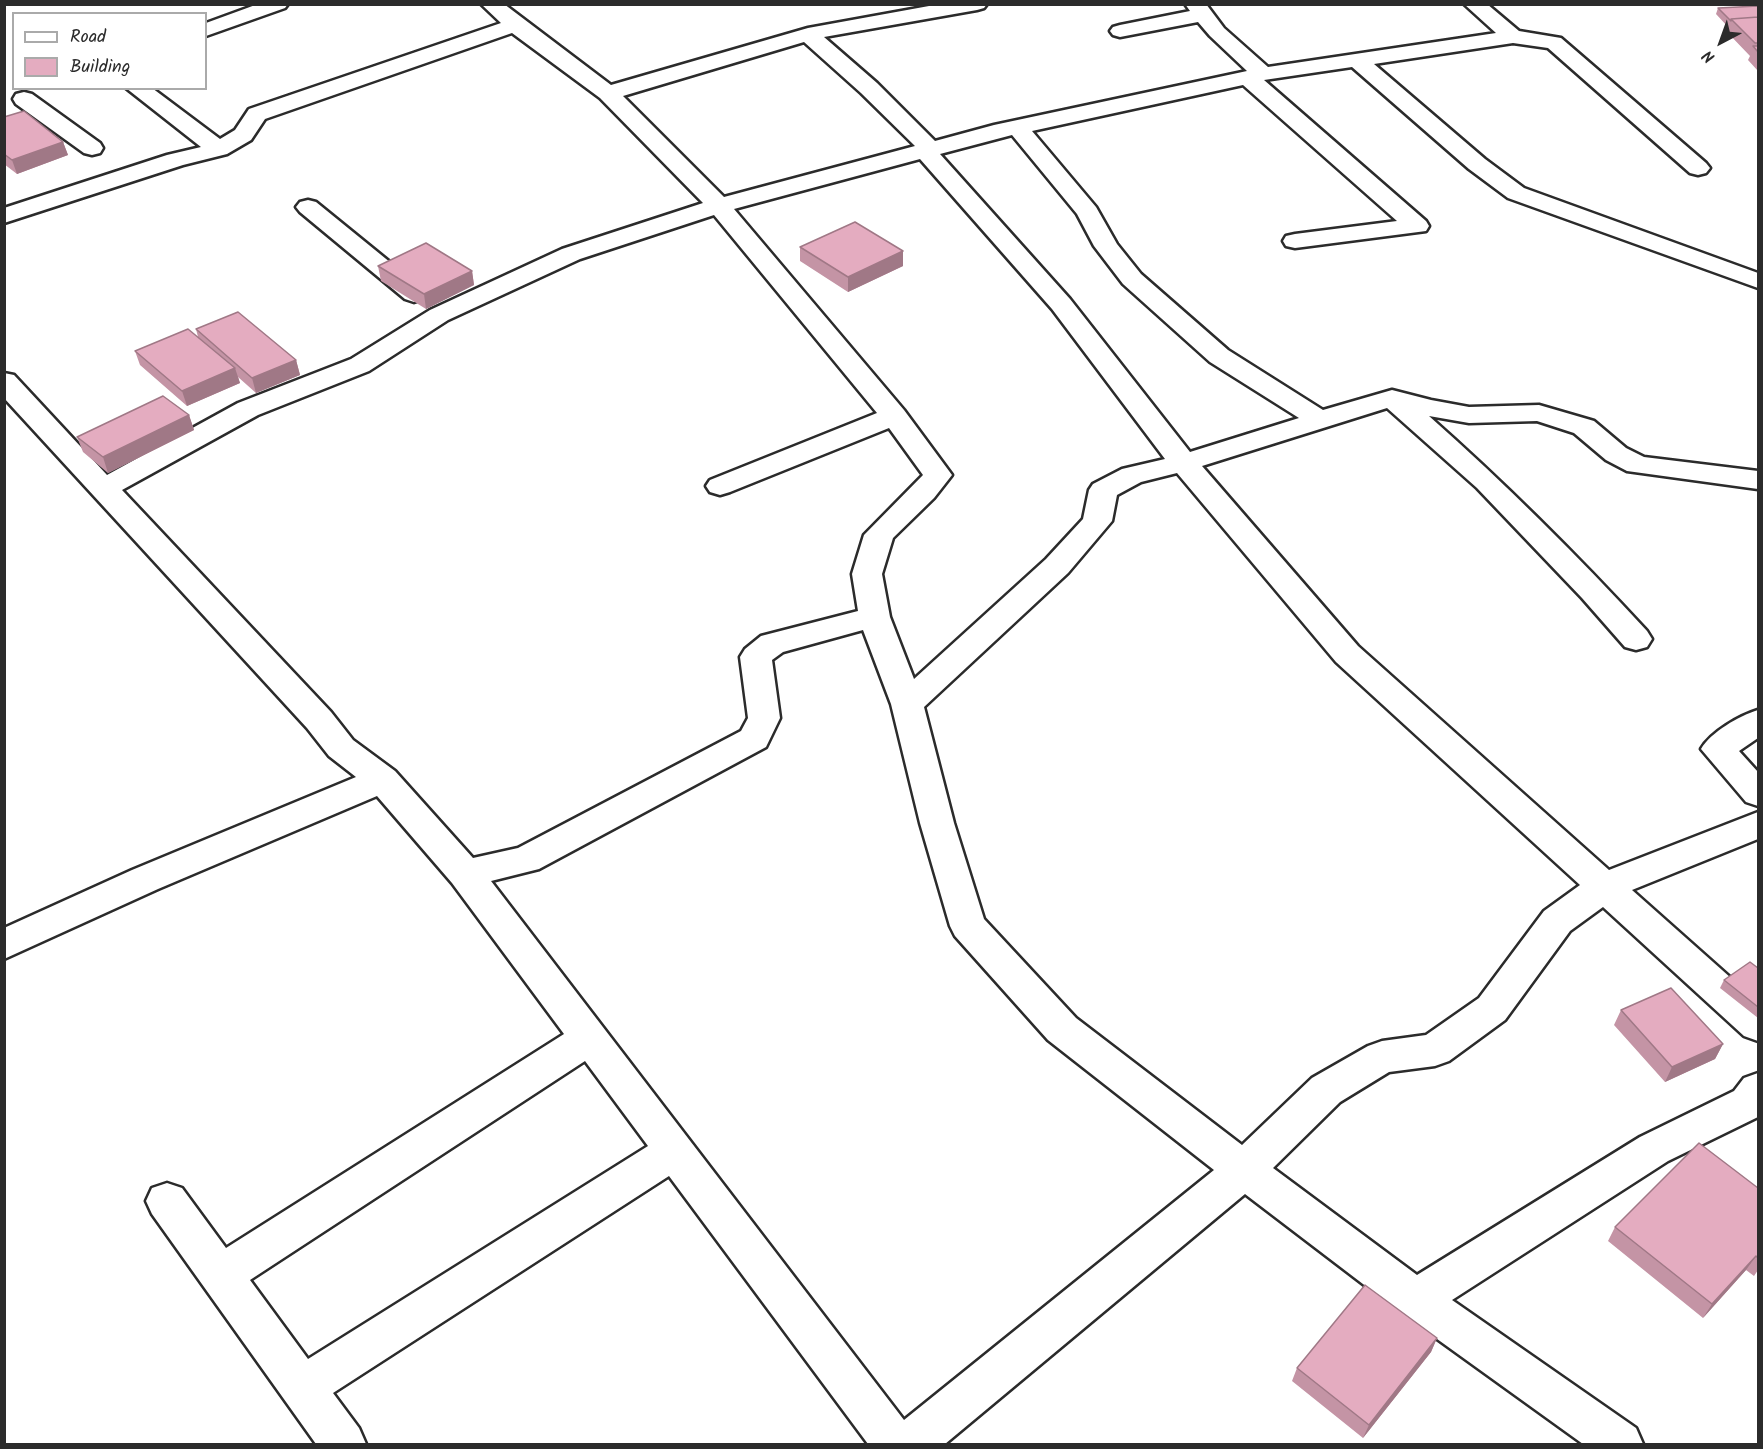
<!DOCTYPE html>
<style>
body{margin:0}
#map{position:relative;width:1763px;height:1449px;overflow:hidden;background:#fff;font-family:Kalam,sans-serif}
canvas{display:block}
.frame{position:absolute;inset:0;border:6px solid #2b2b2b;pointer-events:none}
.legend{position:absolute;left:12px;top:12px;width:195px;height:78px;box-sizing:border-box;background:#fff;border:2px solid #aaa;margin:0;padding:8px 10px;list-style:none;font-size:18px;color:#2b2b2b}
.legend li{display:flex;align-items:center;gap:12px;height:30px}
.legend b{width:30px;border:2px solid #aaa}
.north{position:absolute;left:1691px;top:12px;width:60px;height:60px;-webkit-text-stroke:4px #fff;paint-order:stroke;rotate:221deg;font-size:16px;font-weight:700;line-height:24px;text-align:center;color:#2b2b2b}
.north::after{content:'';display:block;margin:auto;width:21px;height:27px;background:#2b2b2b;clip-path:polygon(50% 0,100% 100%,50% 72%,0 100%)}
</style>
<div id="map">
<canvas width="1763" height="1449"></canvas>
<div class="frame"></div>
<ul class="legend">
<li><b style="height:8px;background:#fff"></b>Road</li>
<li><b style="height:16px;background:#e4acc0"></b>Building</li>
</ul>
<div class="north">N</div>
</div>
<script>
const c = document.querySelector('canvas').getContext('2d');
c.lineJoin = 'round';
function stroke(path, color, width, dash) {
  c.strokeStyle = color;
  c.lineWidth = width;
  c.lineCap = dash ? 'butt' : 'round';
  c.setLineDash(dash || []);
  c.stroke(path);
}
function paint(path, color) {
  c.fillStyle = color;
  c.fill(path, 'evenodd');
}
const minor = new Path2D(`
 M258,4H288L285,8L206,36V23Z
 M481,4H504L611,85L808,28L940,4H987L984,8L977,10L824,37L877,83L935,141L994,125L1247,71L1210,36L1198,22L1120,37L1113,35L1110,31L1113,27L1120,25L1190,11L1185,4H1206L1224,28L1268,67L1496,33L1464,4H1487L1519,31L1561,38L1706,163L1710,168L1706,173L1698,175L1690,173L1548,48L1513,43L1374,64L1485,159L1524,188L1758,273V288L1508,198L1469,169L1352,67L1264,80L1426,221L1429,226L1426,231L1295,248L1286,246L1283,241L1286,236L1295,234L1397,221L1243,85L1032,131L1096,207L1117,244L1141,274L1228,350L1323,410L1392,390L1431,400L1469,407L1539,405L1594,421L1626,448L1644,457L1758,471V489L1627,471L1606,460L1574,433L1537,421L1469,423L1429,416C1506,484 1578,556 1647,631L1652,639L1647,647L1636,650L1625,647L1582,598L1477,488L1387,408L1202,466L1358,646L1609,870L1758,812V839L1632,890L1758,1002V1041L1744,1036L1603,907L1570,931L1505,1020L1449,1061L1435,1066L1389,1072L1340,1102L1273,1168L1417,1275L1640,1137L1734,1091L1744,1078L1758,1073V1117L1668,1161L1452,1300L1636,1428L1643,1444H1583L1401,1313L1245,1194L945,1444H868L669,1176L333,1393L359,1428L366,1444H316L152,1214L146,1201L152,1188L167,1183L182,1188L226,1248L564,1034L452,883L377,796L158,889L4,959V928L132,870L356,777L329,756L307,728L4,398V373L14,375L107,475L238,403L351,359L430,310L562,249L703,203L600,98L512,33L265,119L251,140L227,154L183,165L4,223V208L167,155L201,147L126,88H152L220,139L235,130L249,109L501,23ZM804,42L861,93L915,146L724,197L623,96ZM1012,135L1077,214L1094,246L1123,284L1210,362L1299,418L1190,452L1070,299L940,154ZM920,159L1052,309L1165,459L1122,469L1093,484L1089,490L1083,519L1046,559L914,679L890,617L882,574L893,538L934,498L952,475L904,410L734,209ZM714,215L877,413L710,480L706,486L710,492L720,495L730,492L889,428L923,475L864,535L852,574L858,611L761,636L745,649L740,657L748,718L741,731L518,848L473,858L395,771L353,740L331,712L122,490L258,415L369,371L448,320L580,259ZM1177,473L1336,662L1580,885L1544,911L1479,998L1426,1035L1382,1041L1368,1046L1312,1078L1242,1145L1076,1018L984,919L954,823L924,707L1068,573L1112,521L1117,495L1141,482ZM863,630L891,704L920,823L950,926L955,936L1048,1040L1214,1170L904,1420L491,881L539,869L766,747L780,718L772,660L783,652ZM585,1061L648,1146L308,1359L250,1280Z
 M24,92L32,94L100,143L103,148L100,153L92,155L84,153L16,104L13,99L16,94Z
 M308,200L316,202L423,289L427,294L423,299L414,302L405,299L300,212L296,207L300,202Z
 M1758,710V738L1739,751L1758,772V806L1746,802L1701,749C1711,732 1739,716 1758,710Z`);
const wall = new Path2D(`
 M1758,6V71L1748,60L1750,56L1727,32L1728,27L1716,14L1718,8Z
 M4,117L63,142L68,155L17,174L4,164Z
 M800,247L903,251V266L848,292L800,261Z
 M378,266L472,271L474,285L426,309L381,281Z
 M196,329L296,360L300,375L256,393L238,377L240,383L187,406L140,365L135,351L198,337Z
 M189,415L194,430L108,473L83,452L77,437Z
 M1758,968V1018L1720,988L1724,980Z
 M1621,1010L1723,1044L1715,1059L1665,1082L1614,1025Z
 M1758,1188V1270L1754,1276L1746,1270L1703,1318L1608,1241L1615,1227Z
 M1437,1338L1431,1352L1363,1438L1292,1381L1297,1368Z`);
const shadedWall = new Path2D(`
 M63,142L68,155L17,174L12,160Z
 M903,251V266L848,292V277Z
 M472,271L474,285L426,309L424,294Z
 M296,360L300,375L256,393L252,378Z
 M235,368L240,383L187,406L182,391Z
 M189,415L194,430L108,473L103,457Z
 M1723,1044L1715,1059L1665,1082L1672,1067Z
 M1756,1256L1746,1270L1703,1318L1712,1304Z
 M1437,1338L1431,1352L1363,1438L1369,1425Z`);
const building = new Path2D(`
 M1758,6V17L1731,19V21L1718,8Z
 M1758,17V43H1755L1731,19Z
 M1753,46H1758V52Z
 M24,111L63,142L12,160L4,154V117Z
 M855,222L903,251L848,277L800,247Z
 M426,243L472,271L424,294L378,266Z
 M238,312L296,360L252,378L196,329Z
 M188,329L235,368L182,391L135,351Z
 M163,396L189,415L103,457L77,437Z
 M1750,962L1758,968V1007L1724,980Z
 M1671,988L1723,1044L1672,1067L1621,1010Z
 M1699,1143L1758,1188V1258L1756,1256L1712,1304L1615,1227Z
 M1365,1285L1437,1338L1369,1425L1297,1368Z`);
stroke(minor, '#2b2b2b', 5);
paint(minor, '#fff');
paint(wall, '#c494a5');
paint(shadedWall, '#a07886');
paint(building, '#e4acc0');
stroke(building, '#a07886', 1.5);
</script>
